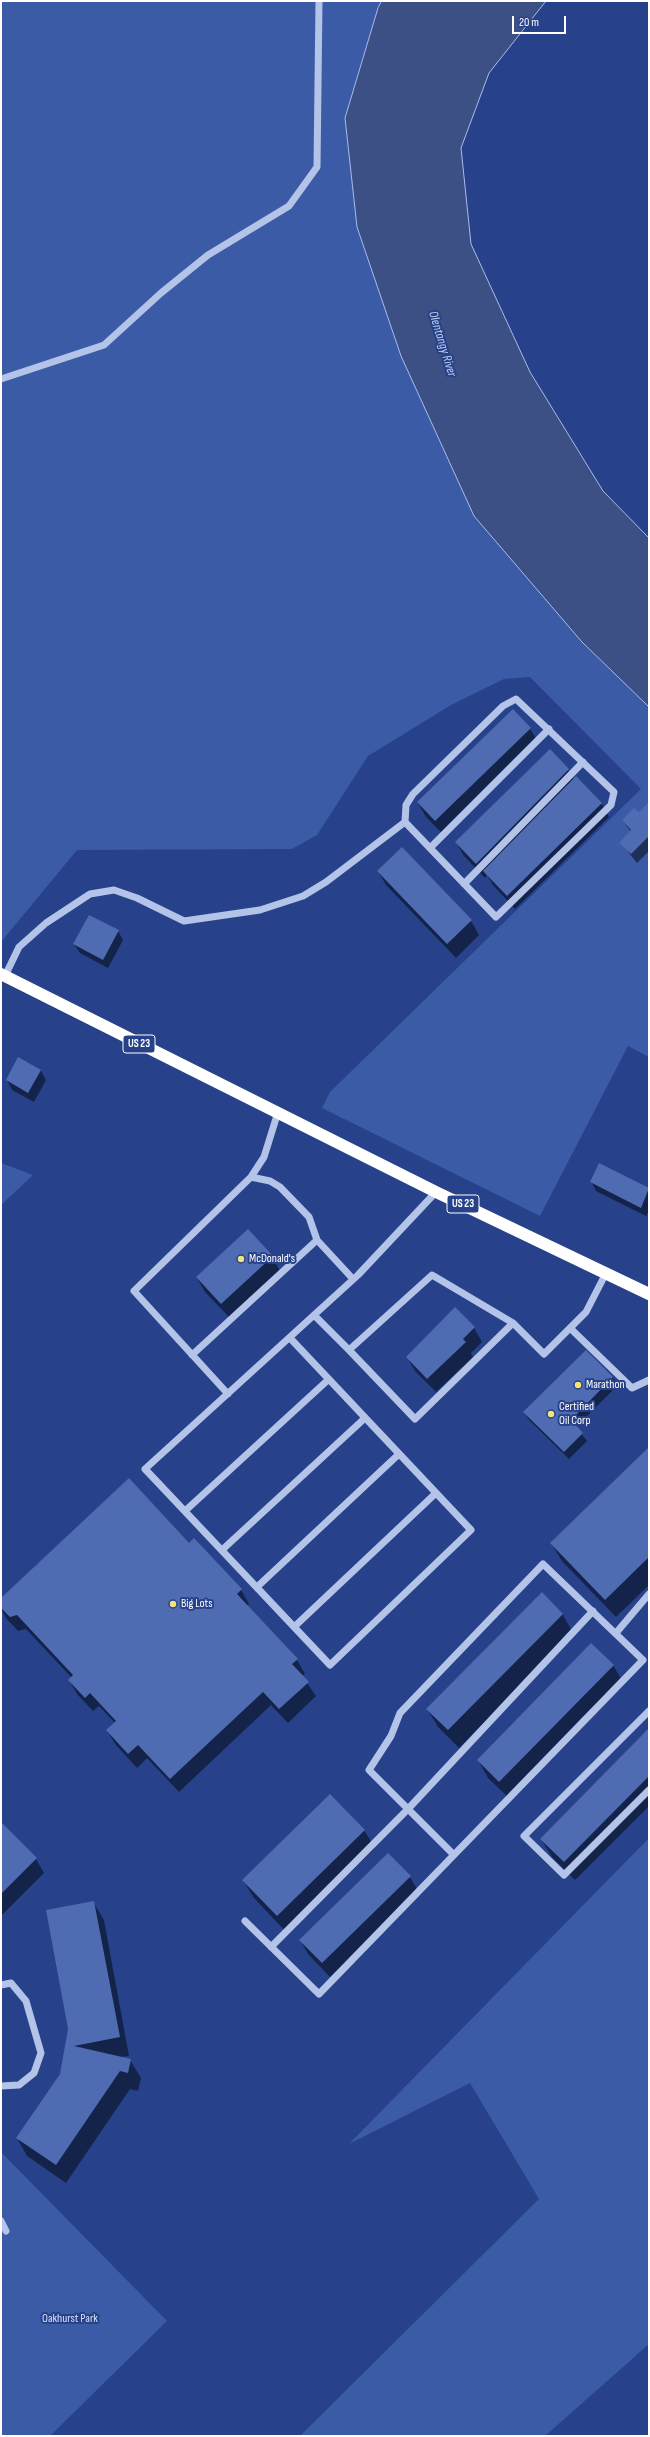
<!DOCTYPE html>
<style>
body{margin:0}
#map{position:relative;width:650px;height:2437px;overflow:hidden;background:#27428a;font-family:"Sofia Sans Condensed",sans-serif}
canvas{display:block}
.frame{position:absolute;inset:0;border:2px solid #fff;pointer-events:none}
.scale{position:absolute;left:512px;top:16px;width:54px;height:18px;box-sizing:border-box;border:2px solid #fff;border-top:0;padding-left:5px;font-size:12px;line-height:14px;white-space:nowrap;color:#fff;-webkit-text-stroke:3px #27428a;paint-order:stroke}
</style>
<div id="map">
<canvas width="650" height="2437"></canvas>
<div class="frame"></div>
<div class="scale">20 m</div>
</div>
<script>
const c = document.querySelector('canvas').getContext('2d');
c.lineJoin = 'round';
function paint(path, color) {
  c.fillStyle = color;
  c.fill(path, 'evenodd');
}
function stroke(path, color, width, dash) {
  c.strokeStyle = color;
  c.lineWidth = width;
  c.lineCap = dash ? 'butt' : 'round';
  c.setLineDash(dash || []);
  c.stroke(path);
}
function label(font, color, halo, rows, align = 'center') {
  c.font = font + ' "Sofia Sans Condensed",sans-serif';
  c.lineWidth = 4;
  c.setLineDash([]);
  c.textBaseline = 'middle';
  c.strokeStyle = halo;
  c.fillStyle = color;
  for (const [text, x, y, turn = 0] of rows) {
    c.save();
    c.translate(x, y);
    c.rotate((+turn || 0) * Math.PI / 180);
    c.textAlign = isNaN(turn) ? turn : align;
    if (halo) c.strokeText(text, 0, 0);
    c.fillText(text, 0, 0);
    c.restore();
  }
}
const green = new Path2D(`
 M1,1H382L378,8L345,118L474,516L582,642L649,707V1057L628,1046L540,1216L322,1108L330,1092L641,789L530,677L504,679L451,705L368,756L317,835L292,849L77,850L1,942Z
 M1,1163L33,1175L1,1205Z
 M649,1838V2344L545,2436H300L539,2199L470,2083L349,2144Z
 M1,2152L167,2321L50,2436H1Z`);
const water = new Path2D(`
 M382,1H546L489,73L461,148L471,244L530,372L603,491L649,538V707L582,642L474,516L401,356L357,227L345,118L378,8Z`);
const shadow = new Path2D(`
 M513,711L530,729L539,743L443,834L426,817L418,803Z
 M568,770L574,780L601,803L609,817L515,909L493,885L487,875L485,878L464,856L456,842Z
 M649,813V851L637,863L621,843L631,832L623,821L639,814Z
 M378,871L471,921L479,935L456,958L386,885Z
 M118,931L123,940L108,968L80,953L74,944Z
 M19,1059L41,1071L46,1080L34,1102L12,1090L7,1080Z
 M600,1164L649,1189V1211L646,1216L596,1191L591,1181Z
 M272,1257L280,1271L230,1318L205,1292L197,1278Z
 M474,1328L482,1342L471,1353L473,1357L436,1392L415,1371L407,1357Z
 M586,1352L613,1378L617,1386L576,1427L587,1441L569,1459L529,1420L524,1412Z
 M649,1451V1585L616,1617L562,1561L551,1543Z
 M194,1540L241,1590L249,1604L247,1606L297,1660L305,1674L302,1676L316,1696L288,1723L271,1705L179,1792L147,1758L137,1768L115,1744L107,1730L115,1723L99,1706L93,1711L77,1694L69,1680L72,1678L26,1629L18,1631L6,1618L1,1609V1599L189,1544Z
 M542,1594L563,1615L573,1633L459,1748L438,1727L427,1709Z
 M613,1665L624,1684L510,1799L488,1778L478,1760Z
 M649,1731V1806L575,1880L552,1857L541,1839Z
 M364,1830L375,1848L288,1934L254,1898L243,1880Z
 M1,1831L36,1859L44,1873L1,1916Z
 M410,1877L418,1891L330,1977L308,1954L300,1940Z
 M93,1902L104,1920L129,2056L120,2057L130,2060L141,2078L138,2091L130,2089L66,2183L27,2156L17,2138L61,2074Z`);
const building = new Path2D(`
 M513,709L531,728L435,821L417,802Z
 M550,749L569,769L476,864L455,842Z
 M576,776L602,803L507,896L483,871Z
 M649,802V836L631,854L619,843L631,830L622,820L634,808L639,812Z
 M402,847L472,920L447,944L377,871Z
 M89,915L119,930L103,960L73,944Z
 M18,1057L41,1070L28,1093L6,1080Z
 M599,1163L649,1188L641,1208L590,1182Z
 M248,1229L273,1256L221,1304L196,1277Z
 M455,1307L475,1327L463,1339L466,1342L427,1379L406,1357Z
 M586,1350L613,1377L571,1420L583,1433L564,1452L523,1412Z
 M649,1447V1557L605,1600L550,1543Z
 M129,1478L189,1543L194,1538L242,1589L237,1594L298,1659L292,1664L309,1682L279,1709L263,1692L170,1779L138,1745L128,1754L106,1730L116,1721L90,1693L85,1698L68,1680L73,1675L17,1615L10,1617L1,1608V1598Z
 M542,1592L563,1614L448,1730L426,1709Z
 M591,1643L614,1665L499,1782L477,1760Z
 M649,1728V1776L564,1862L540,1839Z
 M330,1794L365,1830L277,1916L242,1880Z
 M1,1822L37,1858L1,1894Z
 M388,1853L411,1876L322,1963L299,1940Z
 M94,1901L120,2037L74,2046L131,2059L128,2073L120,2071L56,2165L16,2138L60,2074L68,2029L46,1910Z`);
const minor = new Path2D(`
 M1,379L104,345L161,293L208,255L289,206L317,167L319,1
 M430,848L549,729
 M464,884L583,762
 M5,976L19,947L46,923L90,894L114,890L137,898L184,921L260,910L303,896L326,882L405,822L496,917L611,805L614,792L516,699L503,706L413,794L406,805L405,822
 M251,1177L270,1181L280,1187L309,1217L317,1240L353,1279
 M314,1315L349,1350L432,1275L513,1323L544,1354L586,1312L606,1273
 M570,1328L632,1388L649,1380
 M290,1338L471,1530L330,1665L145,1469L358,1275L436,1192
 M349,1350L415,1419L513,1323
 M192,1355L317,1240
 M228,1394L134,1291L251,1177L264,1157L278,1112
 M185,1511L329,1379
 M222,1550L365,1418
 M257,1587L399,1454
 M294,1627L436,1493
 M616,1633L649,1594
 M649,1711L524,1836L564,1875L649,1790
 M245,1921L319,1994L643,1660L543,1564L400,1713L391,1736L369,1770L454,1855
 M271,1947L408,1809L593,1611
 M1,1985L11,1983L26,2001L41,2053L34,2073L19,2085L1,2086
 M1,2221L6,2231`);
const highway = new Path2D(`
 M1,974L436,1192L649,1294`);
const markers = [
 [241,1259,4,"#f2e37a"],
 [578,1385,4,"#f2e37a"],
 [551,1414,4,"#f2e37a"],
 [173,1604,4,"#f2e37a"]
];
const shields = [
 [139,1044,32],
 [463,1204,32]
];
const shieldNames = [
 ["US 23",139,1044],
 ["US 23",463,1204]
];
const poiNames = [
 ["McDonald's",249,1259],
 ["Marathon",586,1385],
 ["Certified",559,1407],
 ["Oil Corp",559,1421],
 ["Big Lots",181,1604]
];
const parkNames = [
 ["Oakhurst Park",70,2319]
];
const waterNames = [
 ["Olentangy River",442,344,73]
];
paint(green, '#3b5ba6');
paint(water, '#3c5085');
stroke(water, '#a9bcea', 1);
paint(shadow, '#0007');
paint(building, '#4f6bb1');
stroke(minor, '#b4c4e9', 7);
stroke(highway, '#fff', 12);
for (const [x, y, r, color] of markers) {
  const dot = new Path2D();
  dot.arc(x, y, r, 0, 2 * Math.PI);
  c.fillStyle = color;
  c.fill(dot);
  stroke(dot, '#27428a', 1.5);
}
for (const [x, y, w] of shields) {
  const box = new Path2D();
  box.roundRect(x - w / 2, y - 9, w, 18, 3);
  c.fillStyle = '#27428a';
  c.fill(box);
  stroke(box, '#fff', 1);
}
label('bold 11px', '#fff', null, shieldNames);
label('12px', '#fff', '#27428a', poiNames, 'left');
label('12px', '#d8e1f7', '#27428a', parkNames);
label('italic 13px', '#c0cef0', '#27428a', waterNames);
</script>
